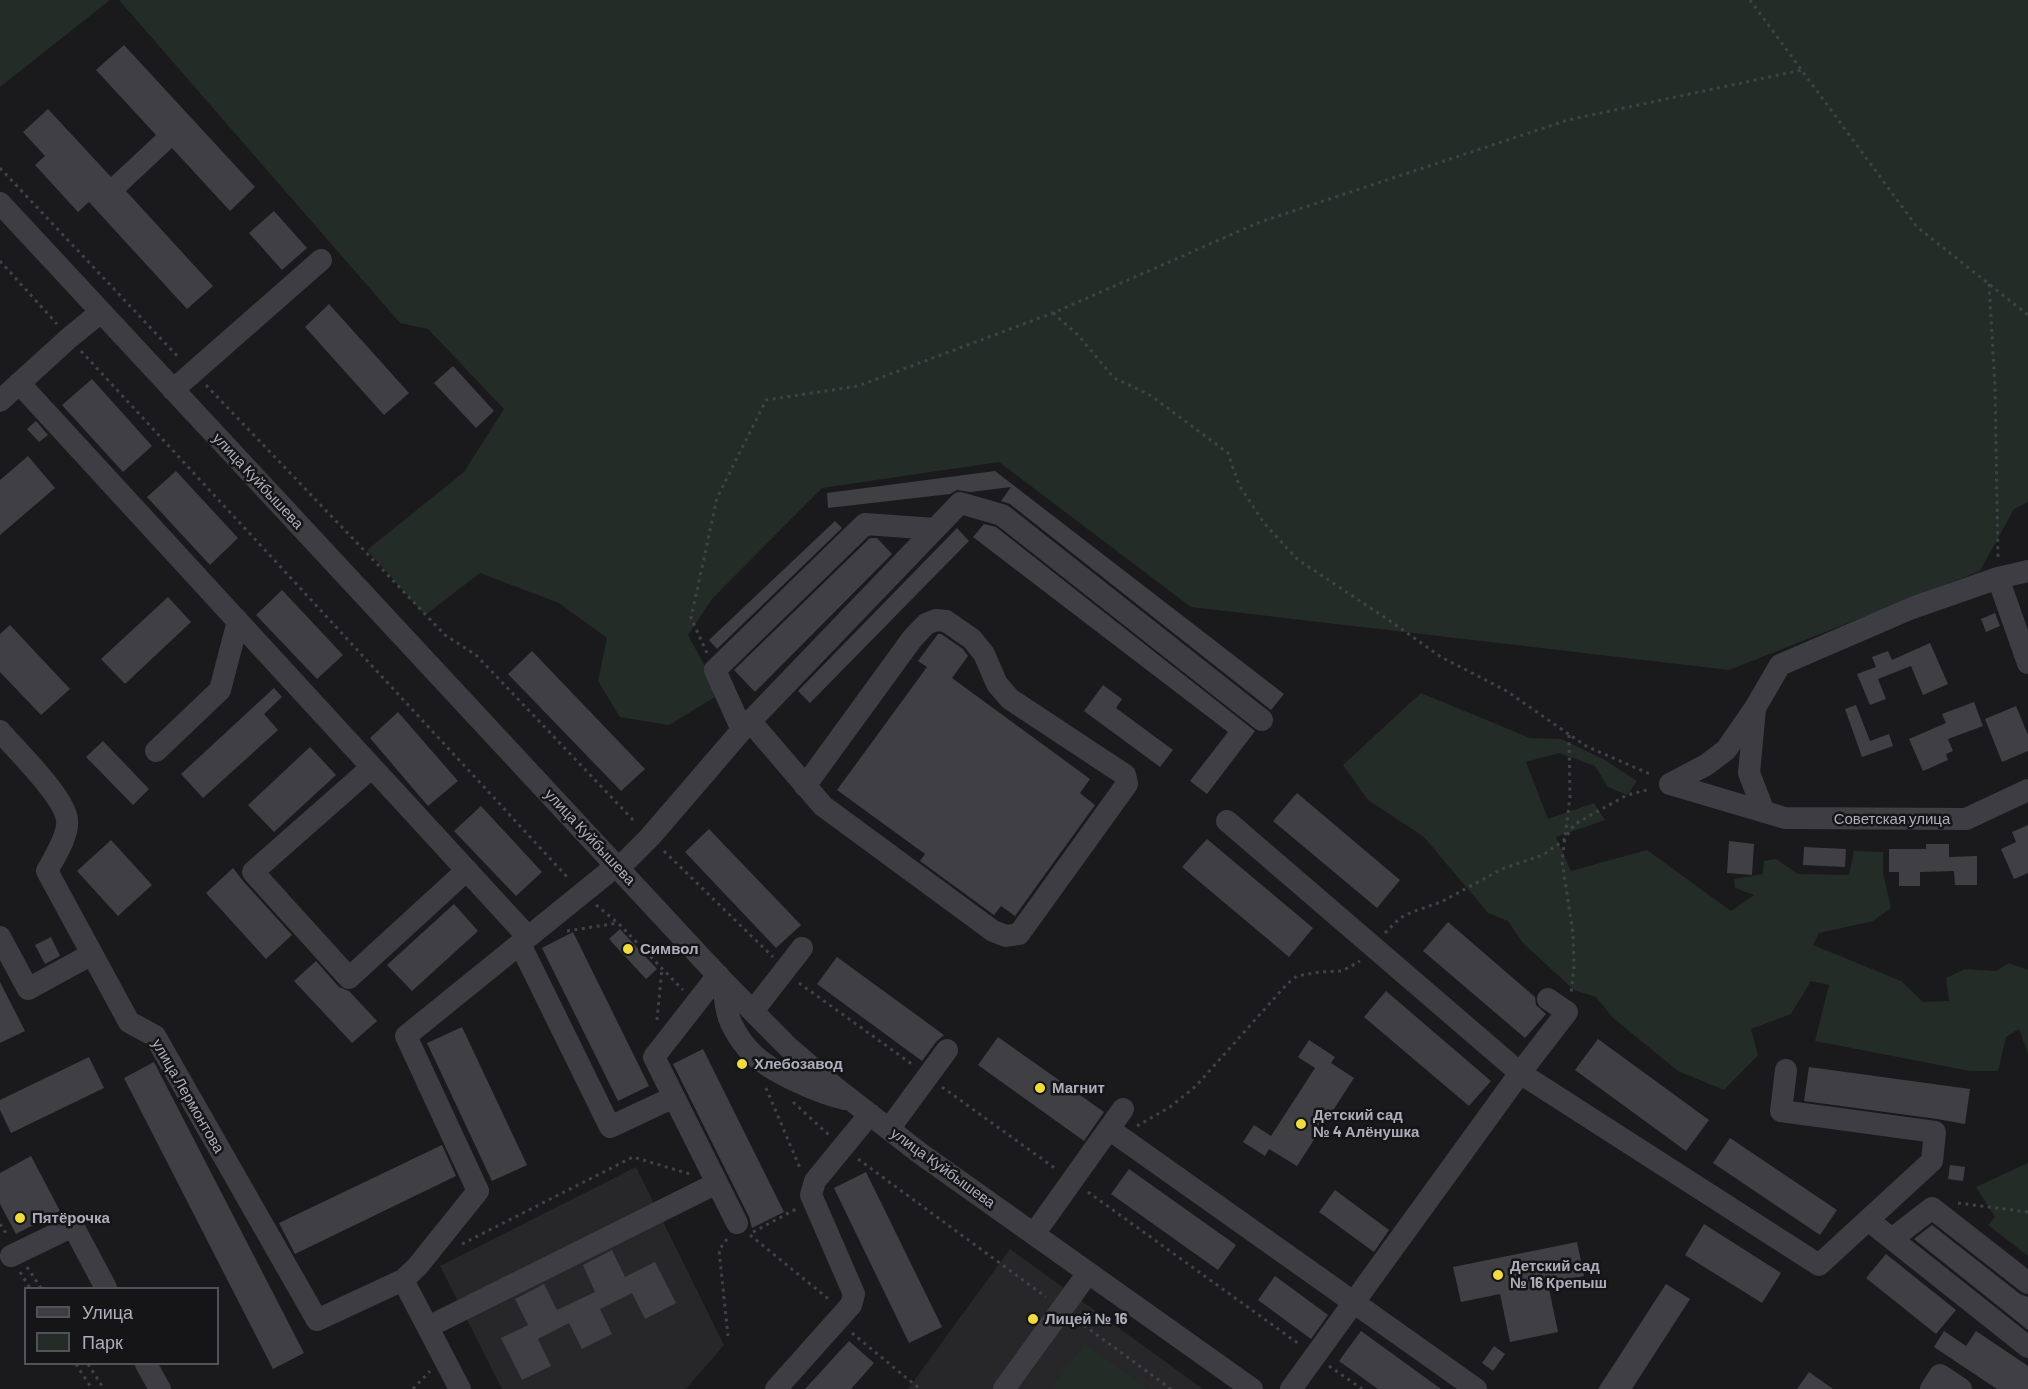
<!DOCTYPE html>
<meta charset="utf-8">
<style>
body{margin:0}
#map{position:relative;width:2028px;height:1389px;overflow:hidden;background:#1a1a1c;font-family:Barlow,sans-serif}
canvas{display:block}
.legend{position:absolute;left:24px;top:1287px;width:195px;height:78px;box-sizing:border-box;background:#151517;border:2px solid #525259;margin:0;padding:8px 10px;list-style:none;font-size:18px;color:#adaebc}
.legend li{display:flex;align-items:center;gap:12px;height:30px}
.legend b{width:30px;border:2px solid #525259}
</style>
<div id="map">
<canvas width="2028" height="1389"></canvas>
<ul class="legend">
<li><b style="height:8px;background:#3d3d43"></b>Улица</li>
<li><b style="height:16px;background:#242c27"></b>Парк</li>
</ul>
</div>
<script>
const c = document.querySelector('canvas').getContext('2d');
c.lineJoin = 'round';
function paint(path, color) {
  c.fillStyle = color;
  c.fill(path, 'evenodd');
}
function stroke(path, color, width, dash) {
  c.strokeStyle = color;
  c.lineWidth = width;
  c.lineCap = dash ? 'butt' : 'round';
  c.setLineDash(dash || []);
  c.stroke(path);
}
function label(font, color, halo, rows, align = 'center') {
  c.font = font + ' Barlow,sans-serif';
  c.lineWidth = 5;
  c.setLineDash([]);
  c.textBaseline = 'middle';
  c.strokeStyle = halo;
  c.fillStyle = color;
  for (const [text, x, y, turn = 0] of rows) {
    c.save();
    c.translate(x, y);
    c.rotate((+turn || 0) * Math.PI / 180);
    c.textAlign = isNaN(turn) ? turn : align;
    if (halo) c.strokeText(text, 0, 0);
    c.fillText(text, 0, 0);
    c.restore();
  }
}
const built = new Path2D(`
 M636,1167L724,1345L686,1389H502L440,1266Z
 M1010,1249L1203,1389H908Z`);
const green = new Path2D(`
 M0,0H110L0,87Z
 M119,0H2028V502L2014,509L1980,571L1729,670L1191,607L999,462L822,488L712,599L688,635L720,694L669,725L620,717L598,681L607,638L559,603L480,573L425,615L367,550L464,472L504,409L428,329L400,323Z
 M1421,693L1530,738L1561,739L1603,759L1637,781L1627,795L1608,787L1595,766L1559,753L1526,762L1548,819L1594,803L1605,820L1556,837L1571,871L1647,850L1731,911L1754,895L1735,888L1734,879L1763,874L1764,861L1776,859L1798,874L1849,875L1854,851L1883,852V873L1891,908L1873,921L1819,933L1813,945L1901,981L1923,1002L1949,1001L1946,978L1965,969L1996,971L2009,963L2028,970V1054L2019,1029L2006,1037L1998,1071H1970L1815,1041L1829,985L1811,981L1791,1014L1751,1029L1758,1055L1724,1090L1678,1071L1612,1017L1596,997L1574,990L1523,943L1508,921L1488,913L1424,837L1368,800L1343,765Z
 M2028,1163V1256L1988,1225L1995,1217L1976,1187Z
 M1084,1343L1148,1389H1051Z`);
const building = new Path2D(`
 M124,45L255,187L230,211L172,148L126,191L213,286L187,309L89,202L78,212L35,165L45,156L23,132L48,109L111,177L156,135L96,70Z
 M274,211L307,248L282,270L249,233Z
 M329,304L409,393L384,415L305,327Z
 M453,366L494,411L476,428L434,383Z
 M92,379L152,446L123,472L62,405Z
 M36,421L48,435L39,442L27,429Z
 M28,456L55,488L0,535V480Z
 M176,471L238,538L210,565L147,497Z
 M995,471L1284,694L1271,710L1010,504L1001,501L1011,487L971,492L957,490L950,494L828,508L827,493Z
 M835,521L842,528L717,649L709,640Z
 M984,524L996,527L1255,731L1207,794L1190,781L1228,732L973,537Z
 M957,528L969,541L810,703L798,691Z
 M870,538H877L892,554L755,692L734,670Z
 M282,590L343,655L317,679L256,615Z
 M168,597L191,622L125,684L101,659Z
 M1995,613L2000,626L1986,632L1981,619Z
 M10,625L70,689L41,715L0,672V634Z
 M938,634H941L963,649L968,656L952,678L1090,779L1080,793L1095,805L1015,916L1001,906L994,915L920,861L925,854L837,790L927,667L918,661Z
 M1930,643L1948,684L1923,695L1911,666L1878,679L1886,699L1870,705L1857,674L1876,667L1872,657L1888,651L1892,660Z
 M532,651L645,769L621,791L508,674Z
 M1103,685L1122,699L1116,708L1173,750L1160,767L1084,711Z
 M274,688L282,697L264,714L278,730L203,798L181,774Z
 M1974,702L1983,726L1948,739L1953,751L1946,754L1948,760L1923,771L1909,739L1946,723L1942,714Z
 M1856,705L1870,741L1889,734L1893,746L1862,757L1845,709Z
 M2016,706L2028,735V751L2002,762L1985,719Z
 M398,712L458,781L428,806L370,738Z
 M103,741L149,789L133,805L86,757Z
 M310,747L336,775L274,832L248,805Z
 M1297,793L1400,880L1377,908L1273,821Z
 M481,806L542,872L516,896L454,831Z
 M2028,825V873L2014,879L2001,849L2016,842L2012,832Z
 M709,829L801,925L776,948L685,852Z
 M1207,839L1313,928L1289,957L1182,867Z
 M111,840L152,885L118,916L77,871Z
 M1729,841L1754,844L1752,875L1727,873Z
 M1926,844H1949V857L1977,856V885H1955L1954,871L1920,872V886H1899V872H1889V849H1926Z
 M1804,847L1846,849L1845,867L1803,865Z
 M233,868L243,881L292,935L266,959L206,893Z
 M454,904L478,931L412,991L387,965Z
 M1448,922L1535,997L1536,1005L1546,1014L1525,1038L1423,951Z
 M620,929L657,969L646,979L609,939Z
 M573,932L649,1086L618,1101L542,948Z
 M51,937L60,956L45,964L35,945Z
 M837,957L944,1035L936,1042L922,1061L817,984Z
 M316,961L339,987L349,991L377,1021L352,1043L294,981Z
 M0,982L25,1031L0,1043Z
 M1386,991L1491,1081L1469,1106L1364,1017Z
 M462,1027L527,1165L492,1181L427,1043Z
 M998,1037L1104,1112L1084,1141L978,1065Z
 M1598,1039L1709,1120L1686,1151L1575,1070Z
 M1309,1040L1335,1057L1331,1063L1354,1078L1297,1166L1269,1149L1265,1156L1243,1142L1254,1125L1271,1136L1315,1068L1298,1057Z
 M703,1049L784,1212L752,1228L749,1217L673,1064Z
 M89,1057L104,1088L11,1133L0,1110V1100Z
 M154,1062L304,1353L273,1369L124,1078Z
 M1809,1067L1970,1089L1965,1124L1937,1119L1804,1101Z
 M1730,1138L1837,1210L1820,1235L1713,1163Z
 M442,1145L456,1176L295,1254L279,1223Z
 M31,1156L60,1211L16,1234L0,1204V1173Z
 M1950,1165L1965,1167L1963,1181L1948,1179Z
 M1129,1169L1236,1245L1218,1270L1111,1194Z
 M866,1172L942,1327L909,1343L834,1188Z
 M1335,1190L1389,1230L1374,1252L1319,1212Z
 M1704,1224L1781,1273L1762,1303L1685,1255Z
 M1932,1225L2020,1294L2028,1297V1330L1914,1239Z
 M1577,1242L1584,1276L1548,1284L1558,1332L1510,1342L1500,1294L1461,1302L1453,1267Z
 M612,1250L625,1277L655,1262L676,1303L645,1319L632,1293L600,1309L612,1334L582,1349L569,1323L538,1339L551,1366L522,1380L501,1338L528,1325L515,1299L544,1284L557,1310L595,1292L583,1265Z
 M1886,1254L1956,1310L1936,1334L1866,1278Z
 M1275,1276L1328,1315L1311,1339L1258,1300Z
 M1666,1284L1690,1299L1632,1389H1598Z
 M1361,1331L1441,1389H1378L1339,1361Z
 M1944,1331L1966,1346L1976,1331L2028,1366V1389H1997L1934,1347Z
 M849,1341L874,1363L851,1389H805Z
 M1494,1346L1505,1354L1493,1371L1482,1363Z
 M1809,1372L1833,1389H1797Z`);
const path = new Path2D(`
 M1750,0L1917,227L2028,315
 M0,168L180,359
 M0,261L57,324
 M1989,284L1995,387L1998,558
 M1053,313L1078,335L1114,378L1150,395L1228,453L1239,485L1264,523L1297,559L1393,623L1441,657L1505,690L1586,746L1652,775
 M81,351L569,879
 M206,385L445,635L476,655L636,823
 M707,653L691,618L717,498L766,400L858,386L1053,313L1260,222L1568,120L1802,70
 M1569,735L1570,797L1562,861L1573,933L1574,966L1571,993
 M664,851L773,957
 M596,905L618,923L683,990
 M567,931L618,923
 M1385,933L1400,918L1412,912L1441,902L1502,869L1543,855L1563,841L1575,824L1627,795L1651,789
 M799,983L913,1065
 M657,1020L662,968
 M942,1087L1056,1169
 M766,1088L800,1168
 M793,1102L830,1136
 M1137,1126L1170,1107L1196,1086L1287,984L1297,976L1319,972L1342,971L1360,961
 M858,1159L1046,1297
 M1088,1192L1299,1344
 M1958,1203L2028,1212
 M0,1224L8,1236
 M753,1232L798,1208
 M750,1235L831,1301
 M727,1239L719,1250L728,1336
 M462,1244L633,1157L690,1174
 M27,1267L41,1288
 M20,1272L30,1288
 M1078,1321L1171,1389
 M852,1333L920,1389
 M76,1364L92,1389
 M88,1364L104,1389
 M1329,1366L1362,1389
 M413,1389L430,1371`);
const minor = new Path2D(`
 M0,203L723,981L787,1046L837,1089L921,1154L1252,1389
 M19,383L528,937
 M173,390L321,260
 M0,401L69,338L101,312
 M1998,578L2028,663
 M1755,709L1749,773L1764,812
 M750,721L823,806L993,931L1006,936L1019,934L1127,784L1125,775L1010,699L997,684L984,654L972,639L946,621L936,620L926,624L912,639L805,786
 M742,730L715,670L865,524L935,529
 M0,731C16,750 65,797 67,820C69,835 54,858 47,871L129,1022L155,1036L317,1320L403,1280L417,1267L478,1191L406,1036L616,866
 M156,751L220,690L238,621
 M372,767L253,872L349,978L467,870
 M1670,784L1706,765L1726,750L1755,708L1780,665L1912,608L1998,578L2028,571
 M1670,784L1785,818L1966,819L2028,790
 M1227,821L1520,1073L1819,1265L1932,1161L1935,1132L1781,1111L1786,1070
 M619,868L650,837L742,730L960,503L1002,515L1262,720
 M0,937L28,989L92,954
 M520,944L610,1127L674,1097
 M718,975L654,1057L737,1223
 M723,981C725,995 725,1012 732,1025C737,1035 746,1048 754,1055C773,1073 819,1093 845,1099
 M753,1011L802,948
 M889,1129L947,1050
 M1109,1129L1476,1389
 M1868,1220L2028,1347
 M1034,1234L1123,1109
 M1892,1239L1932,1208L2028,1283
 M11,1256L73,1226L106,1288
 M403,1280L460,1389
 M428,1327L717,1183
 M146,1364L160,1389
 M776,1389L851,1305L854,1294L811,1195L815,1181L870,1114
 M1004,1389L1088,1273
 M1291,1389L1520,1073L1567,1012L1548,999
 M1931,1389L1940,1375L1961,1389`);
const markers = [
 [628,949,6,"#f1dc3d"],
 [742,1064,6,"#f1dc3d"],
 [1040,1088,6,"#f1dc3d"],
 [1301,1124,6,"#f1dc3d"],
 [20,1218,6,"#f1dc3d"],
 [1498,1275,6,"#f1dc3d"],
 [1033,1319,6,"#f1dc3d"]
];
const streetNames = [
 ["улица Куйбышева",258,481,47],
 ["Советская улица",1892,819],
 ["улица Куйбышева",590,837,47],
 ["улица Лермонтова",188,1096,60],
 ["улица Куйбышева",943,1168,36]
];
const poiNames = [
 ["Символ",640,949],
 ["Хлебозавод",754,1064],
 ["Магнит",1052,1088],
 ["Детский сад",1313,1115],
 ["№ 4 Алёнушка",1313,1132],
 ["Пятёрочка",32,1218],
 ["Детский сад",1510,1266],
 ["№ 16 Крепыш",1510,1283],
 ["Лицей № 16",1045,1319]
];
paint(built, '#272629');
paint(green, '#242c27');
paint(building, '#403f44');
stroke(path, '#414148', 3, [3, 4.5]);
stroke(minor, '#3d3d43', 22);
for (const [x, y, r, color] of markers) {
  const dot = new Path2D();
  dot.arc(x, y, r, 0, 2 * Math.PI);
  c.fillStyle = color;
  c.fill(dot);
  stroke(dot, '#151517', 2);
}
label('15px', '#adaebc', '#151517', streetNames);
label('bold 15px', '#adaebc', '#151517', poiNames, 'left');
</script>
